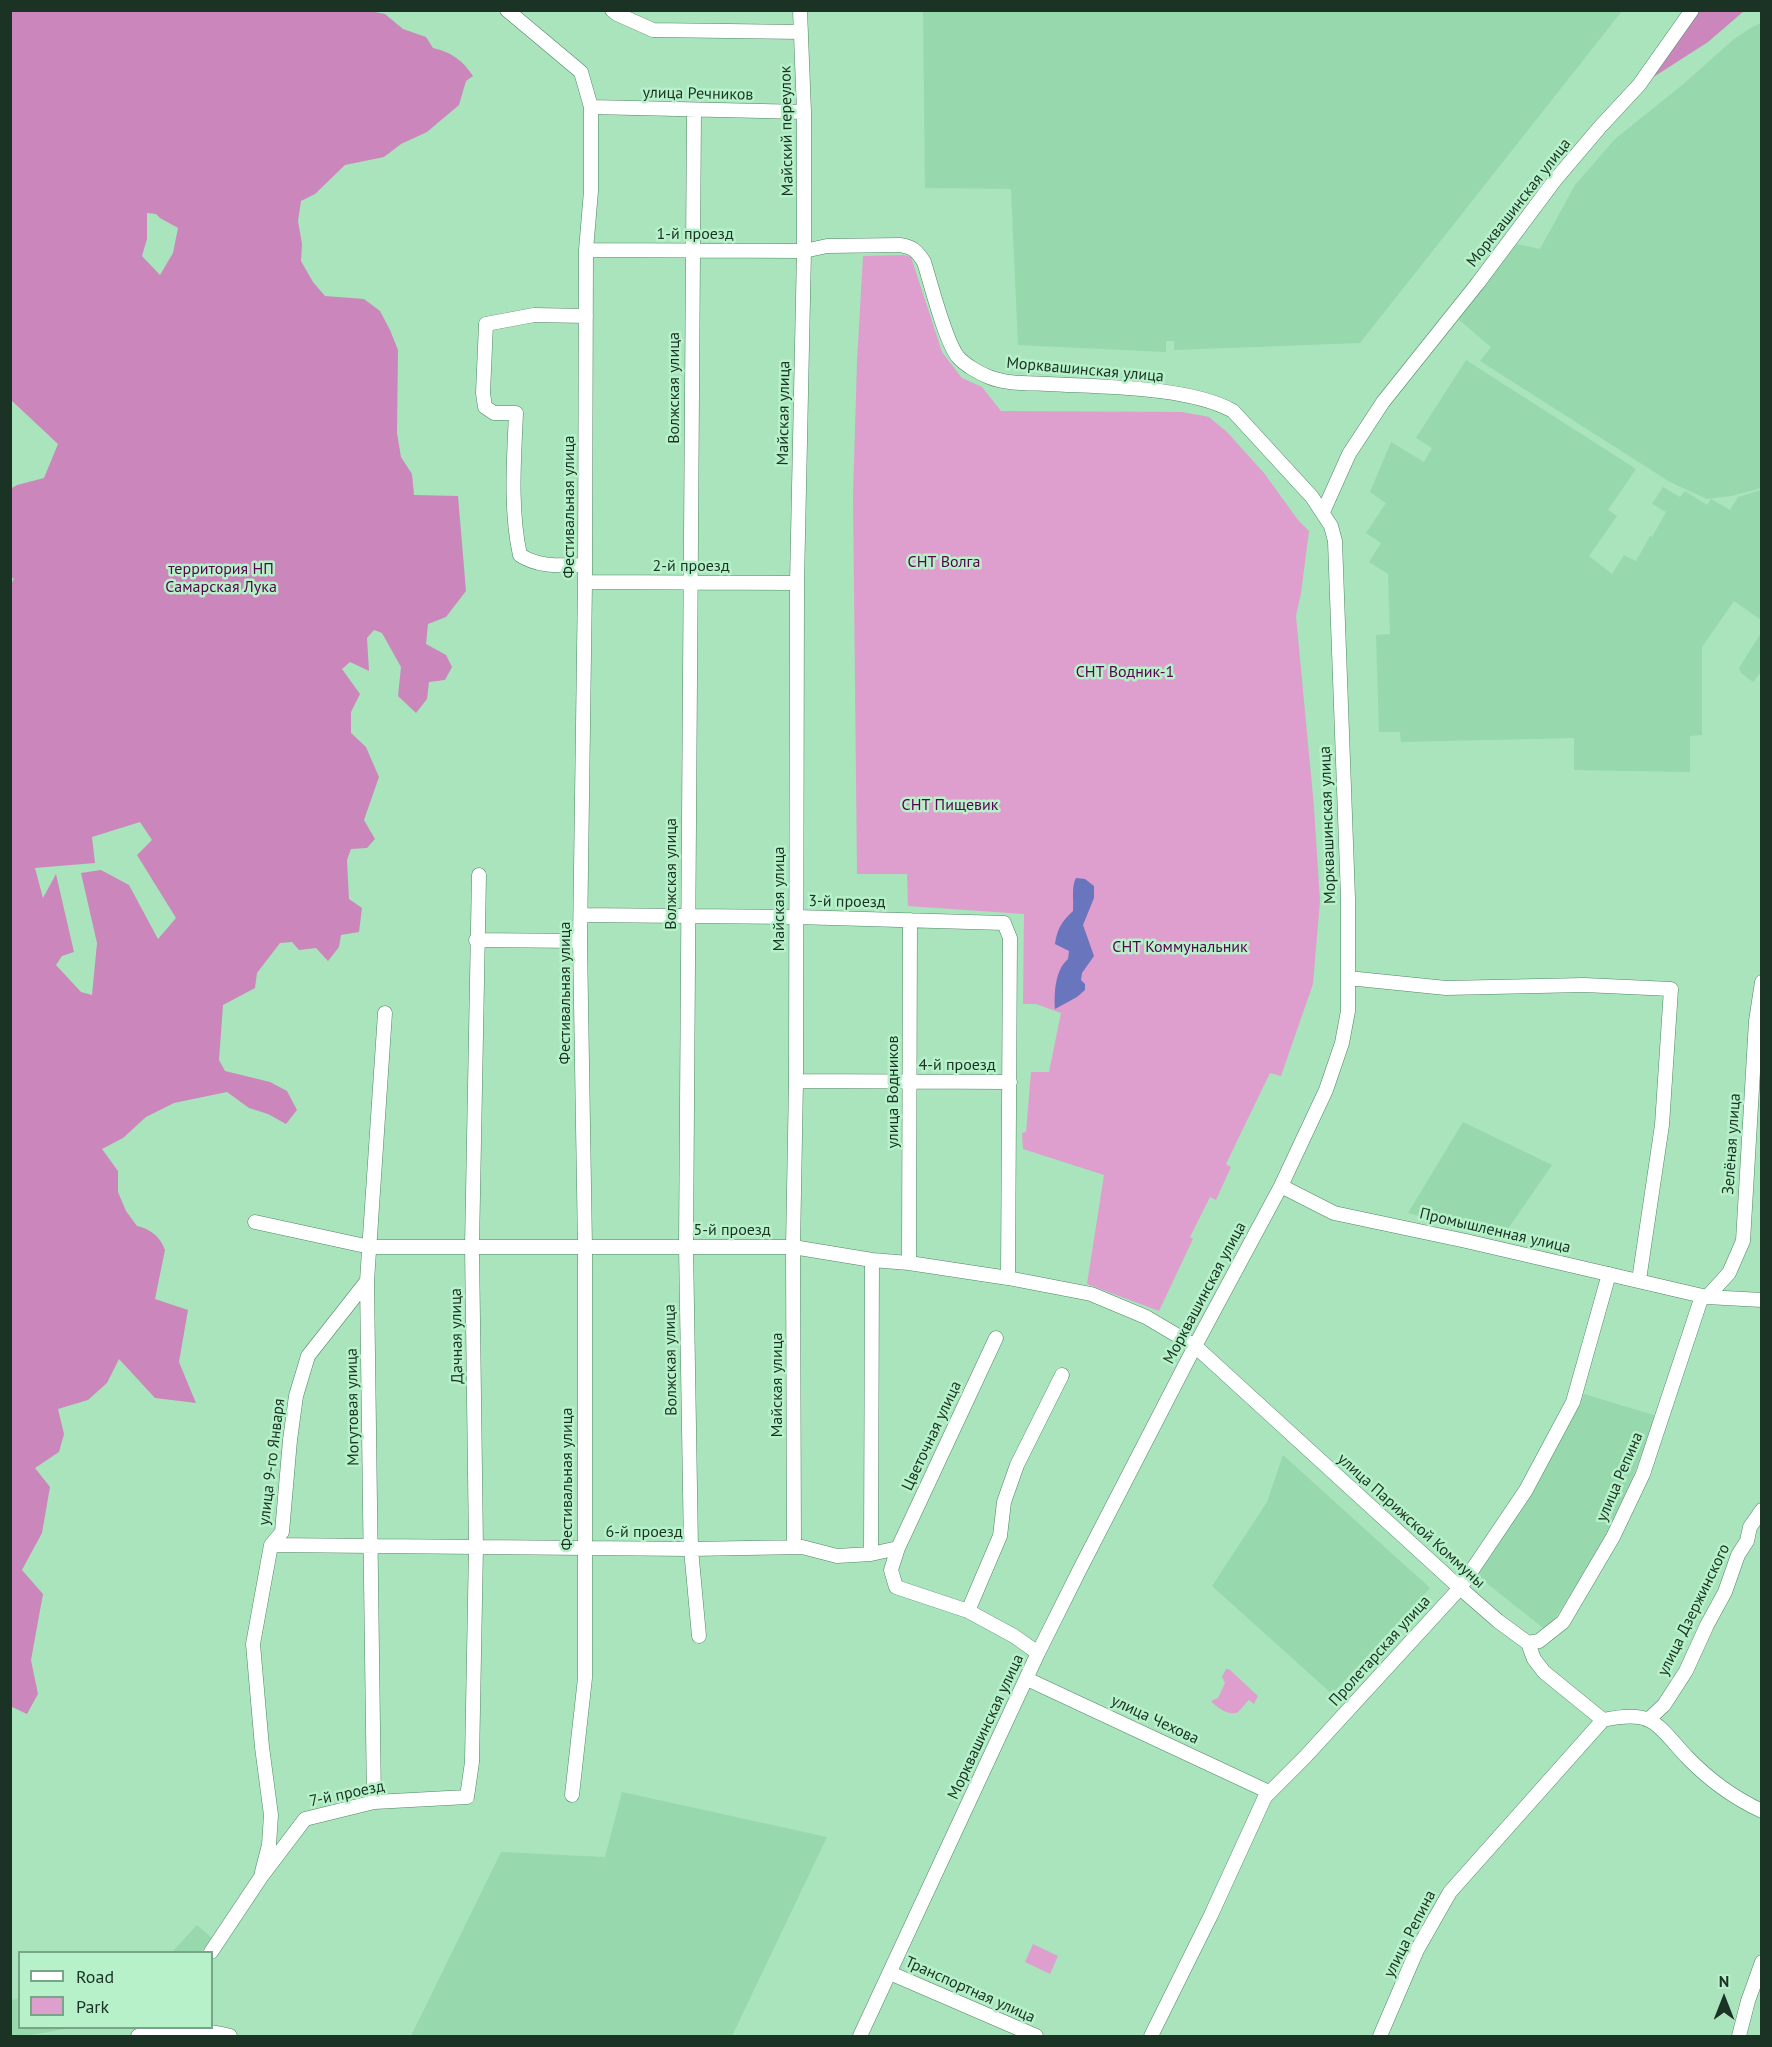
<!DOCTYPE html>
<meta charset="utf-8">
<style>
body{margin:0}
#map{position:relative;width:1772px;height:2047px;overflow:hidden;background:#a9e4bc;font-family:"PT Sans",sans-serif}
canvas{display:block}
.frame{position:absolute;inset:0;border:12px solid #1b3324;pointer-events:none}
.legend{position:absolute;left:18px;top:1951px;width:195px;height:78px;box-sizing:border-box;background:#b6f1c9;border:2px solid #78a587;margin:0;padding:8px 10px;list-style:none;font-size:18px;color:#1b3324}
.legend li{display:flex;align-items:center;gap:12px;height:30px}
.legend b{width:30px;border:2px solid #78a587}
.north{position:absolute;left:1694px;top:1969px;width:60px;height:60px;-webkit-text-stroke:4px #b6f1c9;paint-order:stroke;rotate:0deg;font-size:16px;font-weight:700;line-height:24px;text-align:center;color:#1b3324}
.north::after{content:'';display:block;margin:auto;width:21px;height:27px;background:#1b3324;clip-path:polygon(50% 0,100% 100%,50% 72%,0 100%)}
</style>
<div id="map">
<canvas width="1772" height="2047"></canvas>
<div class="frame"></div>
<ul class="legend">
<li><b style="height:8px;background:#fff"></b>Road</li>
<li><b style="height:16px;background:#de9fcf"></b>Park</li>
</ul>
<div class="north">N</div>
</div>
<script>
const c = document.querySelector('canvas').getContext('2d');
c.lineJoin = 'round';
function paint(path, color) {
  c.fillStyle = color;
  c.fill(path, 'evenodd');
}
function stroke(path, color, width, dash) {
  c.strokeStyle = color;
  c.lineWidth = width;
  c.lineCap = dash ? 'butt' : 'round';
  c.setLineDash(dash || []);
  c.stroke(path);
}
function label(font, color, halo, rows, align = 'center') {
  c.font = font + ' "PT Sans",sans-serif';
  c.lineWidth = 5;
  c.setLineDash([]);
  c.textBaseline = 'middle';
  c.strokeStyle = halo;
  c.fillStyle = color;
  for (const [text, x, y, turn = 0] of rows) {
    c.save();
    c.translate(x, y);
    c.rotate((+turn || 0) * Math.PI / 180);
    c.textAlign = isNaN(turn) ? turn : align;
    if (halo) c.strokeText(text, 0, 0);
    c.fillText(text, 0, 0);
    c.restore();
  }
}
const built = new Path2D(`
 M923,11V10L1622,11L1360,343L1174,350V341H1166V352L1018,345L1011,189L925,188Z
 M1761,23V488L1731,496L1707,499L1670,482L1480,361L1491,347L1458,319L1517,244L1540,249L1575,185L1615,139L1681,86L1734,39L1752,27Z
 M1466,360L1636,469L1608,510L1617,516L1589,556L1612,574L1624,555L1636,561L1650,536L1652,537L1666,512L1652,504L1663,487L1680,497L1685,491L1707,505L1711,499L1730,510L1738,497L1761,490V620L1734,601L1702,647V735L1690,736V772L1574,770V738L1401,742L1400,732H1379L1376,635L1390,634L1388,574L1369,562L1381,543L1366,533L1386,503L1370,492L1391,442L1424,462L1432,448L1416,438Z
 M1761,633V672L1753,682L1741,673L1739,668Z
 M1463,1122L1552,1165L1501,1239L1408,1213Z
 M1584,1394L1657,1416L1613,1527L1547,1631L1475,1574L1530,1496Z
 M1283,1455L1430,1588L1332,1694L1212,1586L1267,1502Z
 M622,1792L827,1837L732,2036H411L501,1852L605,1857Z
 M197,1925L212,1938L201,1952H172Z
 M19,1999L20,2028H71L25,2036H11V2000Z`);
const green = new Path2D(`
 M904,255L911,257L942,352L962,378L982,387L1001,411L1182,412L1209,417L1227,432L1264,473L1298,520L1309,531L1301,593L1296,616L1314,807L1320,901L1313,984L1281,1076L1270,1073L1226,1164L1231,1167L1216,1200L1210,1197L1190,1237L1193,1239L1159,1311L1087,1284L1104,1175L1023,1149L1022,1133L1026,1132L1031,1072H1049L1061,1013L1036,1004H1023L1024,914L908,906L907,874H857L853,496L857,362L863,256Z
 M1226,1669H1229L1258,1696L1254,1704L1249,1700C1245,1703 1242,1709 1238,1712C1230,1717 1216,1707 1211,1701L1218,1698L1225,1683L1222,1677Z
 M1033,1944L1058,1956L1050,1974L1025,1962Z`);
const forest = new Path2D(`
 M11,10L370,11L385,14L403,29L426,37L433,48C452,52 463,61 473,76L466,81L459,105L427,132L401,144L384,157L345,165L315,194L301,201L298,221L302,244L301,261L313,282L325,296L364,299L380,311L390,330L398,350L397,433L401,457L412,474L414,495L458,496L466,591L446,617L428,624L426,644L446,655L452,667L445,680L429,682L427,699L416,713L398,696L401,667L382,633L374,630L367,638L369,671L350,662L342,669L360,694L351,712V733L366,747L379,777L364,820L375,839L367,848L351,849L347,860L349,899L362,908L359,932L341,935L339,947L328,961L316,948L299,950L292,942L280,943L257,973L255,988L223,1005L219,1060L225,1071L270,1082L287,1091L297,1110L286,1124L268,1114L249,1108L227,1092L174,1103L146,1117L123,1138L102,1149L118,1171V1192L126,1211L137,1226C150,1229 160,1236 165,1250L155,1299L188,1310L179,1362L196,1403L155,1398L119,1359L107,1383L88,1400L58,1409L64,1434L59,1452L35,1468L50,1487L42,1533L22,1570L43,1594L31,1660L38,1694L27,1714L10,1706V587L14,578H11L10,489L17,485L44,478L58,444L11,400ZM147,213L156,214L160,218L178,228L173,253L160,275L142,256L147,239ZM140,822L152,840L137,855L176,918L158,939L129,885L101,870L81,873L97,943L92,995L81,992L56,965L62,956L74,952L56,874L43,898L35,868L95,863L92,837Z
 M1698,11H1744L1708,42L1652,78Z`);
const water = new Path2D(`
 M1076,878L1085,879L1094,886V898L1083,925L1094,956L1082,973L1081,980L1085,984V990L1077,997L1055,1009C1054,993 1055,970 1068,959L1069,951L1055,944C1057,929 1062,921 1073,911C1074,900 1071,887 1076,878Z`);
const minor = new Path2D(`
 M507,10L581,72L591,107V191L586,250L585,582L580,941L585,1247V1678L572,1795
 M612,10L617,14L653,30L801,32
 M591,107L804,112
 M694,111L686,1246L691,1549L699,1636
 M586,250L804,251L827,246L900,245C913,247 917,251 924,262C931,284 945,341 958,357C965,365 979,373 989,377C1006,384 1029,383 1048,384C1101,387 1188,386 1233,411L1312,497L1331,526L1335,541L1348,898V1011L1342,1043L1326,1090L1281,1186L1195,1346L1080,1569L1038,1653L860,2036
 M1323,512L1349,454L1383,402L1478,283L1555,180L1600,127L1639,85L1692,10
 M585,565C563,565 539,568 520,555C510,511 514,458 516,413H494L485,407L483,393L486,324L534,315L586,316
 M585,582L797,583
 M581,915L796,917L1004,923L1010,938L1008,1278
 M476,940L580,941
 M1348,978L1446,988L1584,985L1671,989L1662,1125L1639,1280
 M796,1081L1010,1082
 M1281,1186L1334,1213L1466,1241L1707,1297L1762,1300
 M255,1222L370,1247H793L872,1260L909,1263L1008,1278L1091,1294L1146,1317L1195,1346L1460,1588L1498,1621L1528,1643L1534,1659L1544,1672L1603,1720
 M909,1263L910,920
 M1707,1297L1729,1273L1743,1241L1756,1021L1762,982
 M996,1338L898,1548L891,1570L896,1587L968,1611L1014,1636L1038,1653
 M271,1545L691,1549L802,1547L837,1556L871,1554L898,1548
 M794,1547L793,1247L796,1081L797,583L804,251V112L800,10
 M871,1554L872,1260
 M968,1611L1000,1536L1004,1502L1017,1465L1062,1375
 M1528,1643L1539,1641L1563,1622L1613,1537L1643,1474L1702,1296
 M1027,1679L1269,1792
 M1603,1720C1617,1717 1636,1714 1649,1720C1662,1726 1676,1746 1686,1756C1707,1778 1734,1798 1762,1811
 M1648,1720L1664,1705L1686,1671L1707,1625L1725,1592L1738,1555L1747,1541L1750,1527L1762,1510
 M374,1802L367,1281L385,1013
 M262,1872L269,1845L271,1815L262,1747L253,1644L271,1545L282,1532L290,1440L296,1396L308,1356L367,1281
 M211,1952L261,1877L305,1819L374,1802L467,1797L472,1762L476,1547L472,1247L479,875
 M890,1973L1036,2036
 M138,2036C168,2031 200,2027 230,2036
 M1151,2036L1211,1915L1265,1797L1305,1757L1460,1588L1526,1490L1573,1402L1609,1274
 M1380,2036L1417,1950L1450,1892L1603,1720
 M1739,2036L1748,2001L1762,1962`);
const streetNames = [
 ["улица Речников",698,94,1],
 ["Майский переулок",787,131,-91],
 ["Морквашинская улица",1519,203,-52],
 ["1-й проезд",695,234],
 ["Морквашинская улица",1085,370,5],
 ["Волжская улица",674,388,-90],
 ["Майская улица",784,413,-89],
 ["Фестивальная улица",569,507,-90],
 ["2-й проезд",691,566],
 ["Морквашинская улица",1328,825,-92],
 ["Волжская улица",671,874,-90],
 ["Майская улица",779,899,-90],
 ["3-й проезд",847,902,1],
 ["Фестивальная улица",565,993,-90],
 ["4-й проезд",957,1065],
 ["улица Водников",893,1092,-90],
 ["Зелёная улица",1732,1144,-86],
 ["5-й проезд",732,1230],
 ["Промышленная улица",1495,1231,13],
 ["Морквашинская улица",1205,1293,-62],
 ["Дачная улица",457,1336,-91],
 ["Волжская улица",671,1360,-91],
 ["Майская улица",777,1385,-90],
 ["Могутовая улица",353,1407,-91],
 ["Цветочная улица",932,1436,-65],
 ["улица 9-го Января",272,1462,-83],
 ["улица Репина",1620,1477,-67],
 ["Фестивальная улица",567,1479,-90],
 ["улица Парижской Коммуны",1411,1521,42],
 ["6-й проезд",644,1532],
 ["улица Дзержинского",1694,1610,-64],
 ["Пролетарская улица",1380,1651,-48],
 ["улица Чехова",1155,1720,25],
 ["Морквашинская улица",986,1727,-65],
 ["7-й проезд",347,1794,-12],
 ["улица Репина",1410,1934,-63],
 ["Транспортная улица",970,1990,24]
];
const parkNames = [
 ["СНТ Волга",944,562],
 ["территория НП",221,569],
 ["Самарская Лука",221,587],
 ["СНТ Водник-1",1125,672],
 ["СНТ Пищевик",950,805],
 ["СНТ Коммунальник",1180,947]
];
paint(built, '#97d8ad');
paint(green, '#de9fcf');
paint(forest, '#cb87bc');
paint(water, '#6975bc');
stroke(minor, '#4f8764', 15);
stroke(minor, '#fff', 14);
label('16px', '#1b3324', '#b6f1c9', streetNames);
label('16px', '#5a034e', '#b6f1c9', parkNames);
</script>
